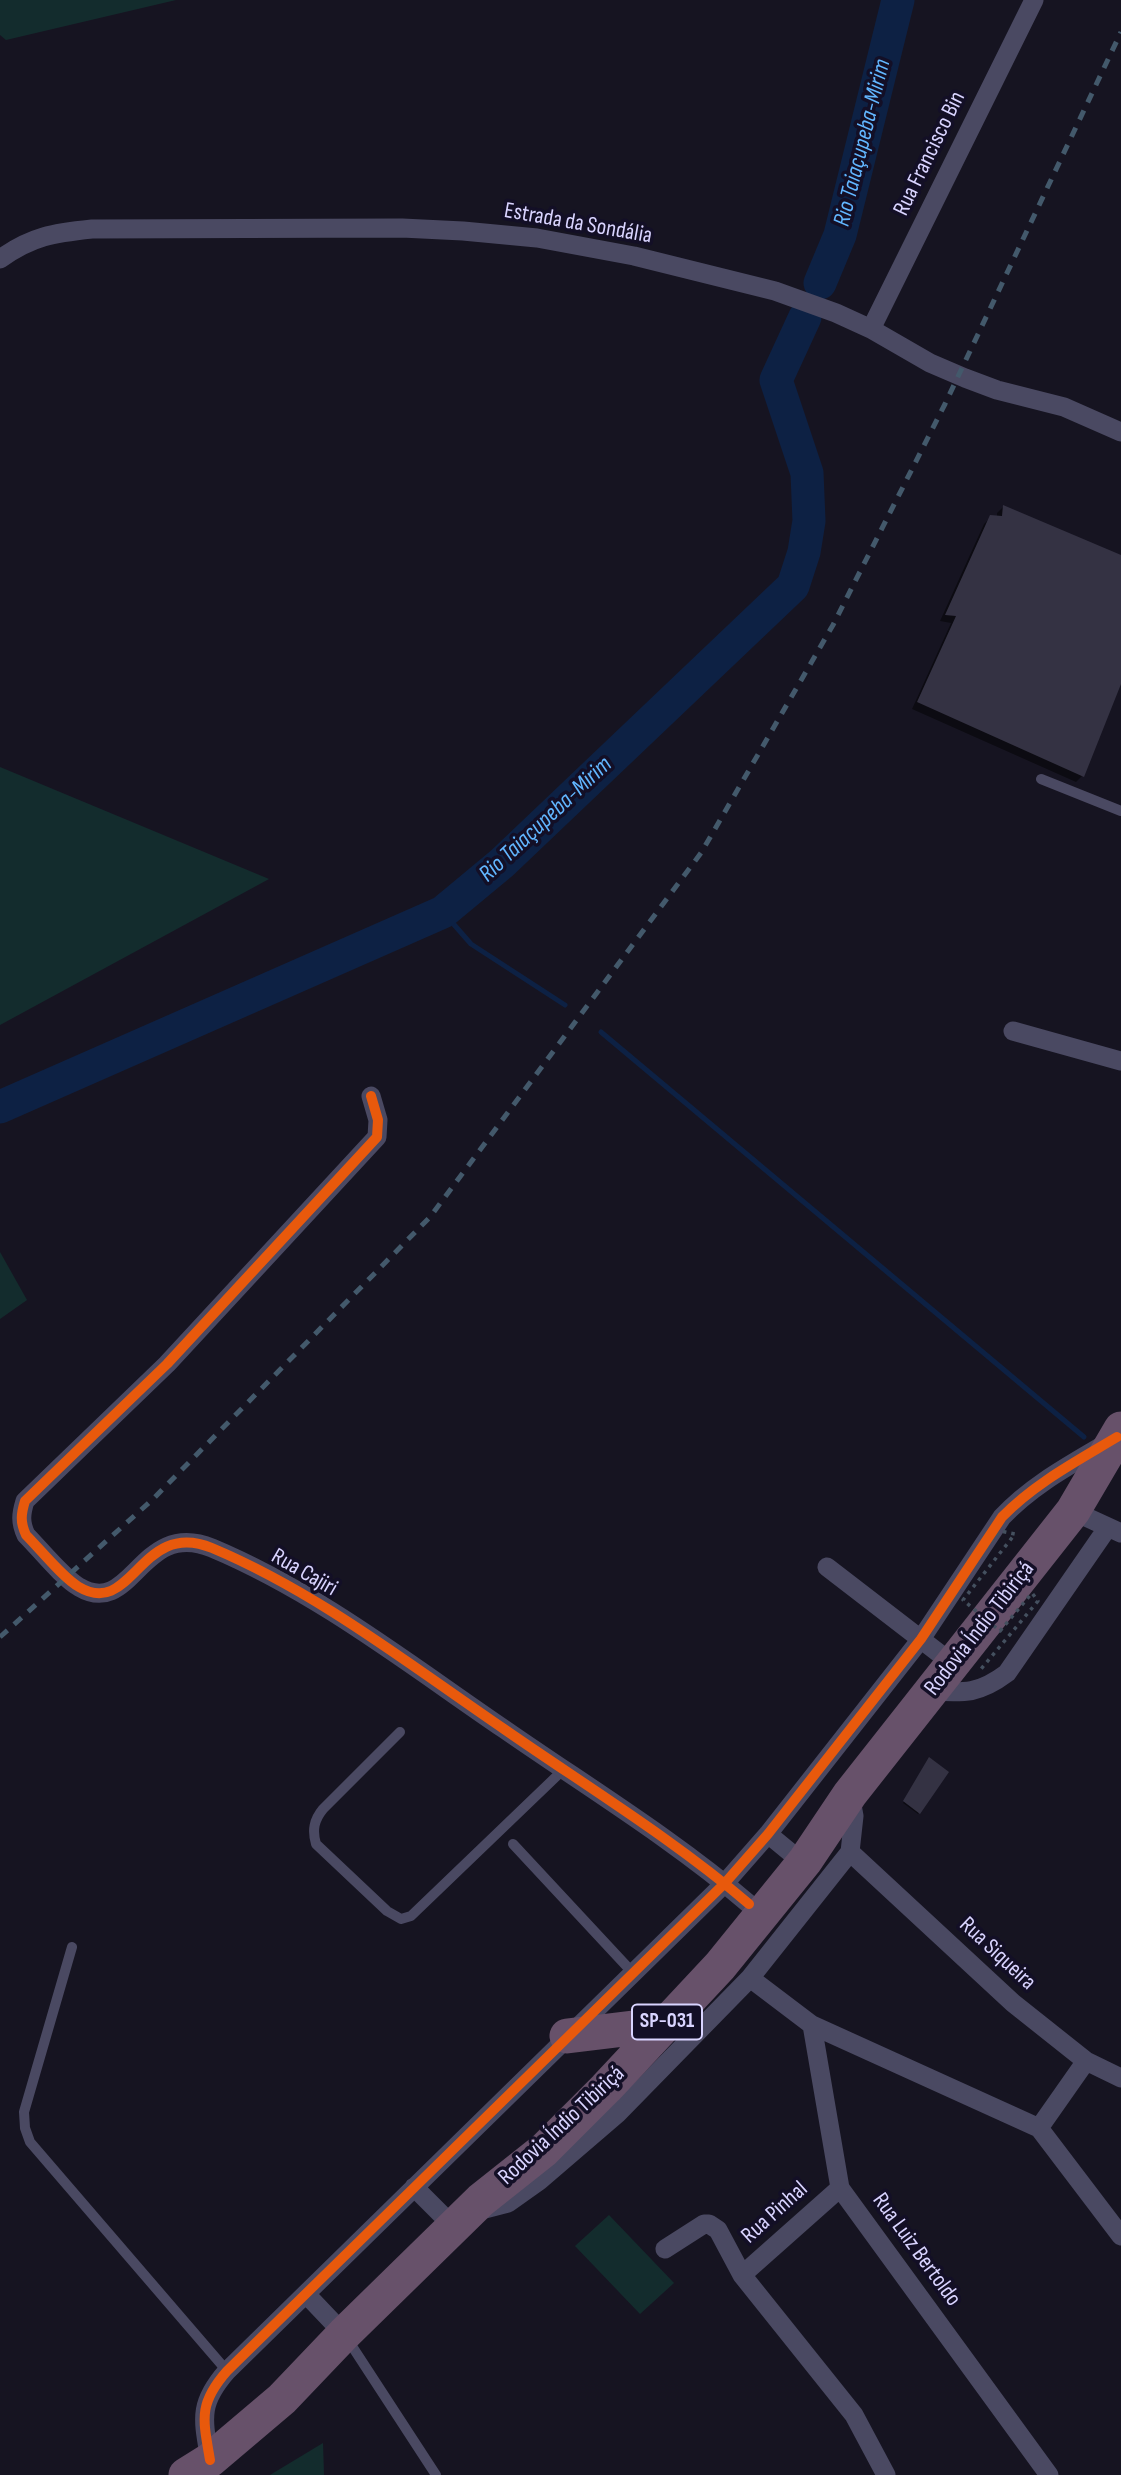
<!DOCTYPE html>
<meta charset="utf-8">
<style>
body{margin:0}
canvas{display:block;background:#161421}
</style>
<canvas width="1121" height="2475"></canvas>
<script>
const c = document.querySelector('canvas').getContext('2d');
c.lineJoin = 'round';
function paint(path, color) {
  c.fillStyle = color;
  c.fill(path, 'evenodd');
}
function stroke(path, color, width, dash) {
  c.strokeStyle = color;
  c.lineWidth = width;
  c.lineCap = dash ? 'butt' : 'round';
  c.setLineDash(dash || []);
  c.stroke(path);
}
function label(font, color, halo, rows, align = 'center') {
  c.font = font + ' "Sofia Sans Condensed",sans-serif';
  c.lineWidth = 7;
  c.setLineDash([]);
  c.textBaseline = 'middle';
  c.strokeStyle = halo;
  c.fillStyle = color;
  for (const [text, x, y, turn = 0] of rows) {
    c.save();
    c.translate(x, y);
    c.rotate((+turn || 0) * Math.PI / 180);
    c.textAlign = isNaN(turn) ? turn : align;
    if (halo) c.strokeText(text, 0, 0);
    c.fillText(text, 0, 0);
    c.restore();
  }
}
const green = new Path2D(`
 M0,0H176L6,40L0,35Z
 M0,767L269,879L0,1025Z
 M0,1252L27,1300L0,1319Z
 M609,2215L674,2283L640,2314L575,2246Z
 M323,2443L324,2475H270Z`);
const shadow = new Path2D(`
 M1003,507L1121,557V679L1082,776L1076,782L912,709L951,623L940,621L984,524L991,517H997V513Z
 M928,1761L947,1772L918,1814L903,1803Z`);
const stream = new Path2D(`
 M443,912L471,944L565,1005
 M601,1032L1084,1437`);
const river = new Path2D(`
 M820,283L840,235L898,0
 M0,1107L443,912L502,863L793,586L804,552L809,521L807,473L776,380L805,317`);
const building = new Path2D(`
 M1003,505L1121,555V684L1084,777L917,702L956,616L945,615L990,515L1002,516Z
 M929,1757L949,1772L920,1814L903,1801Z`);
const lane = new Path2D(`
 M1041,779L1121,811
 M400,1732L323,1809C314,1820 312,1830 316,1844L387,1911L401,1919L411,1916L563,1770
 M513,1844L633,1973
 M72,1947L24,2112L25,2128L30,2142L227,2371
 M348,2340L436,2475`);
const street = new Path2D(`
 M0,259C32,236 54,233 92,229L402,228L463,231L537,238L634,256L775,291L836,313L871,329L930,363L965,378L997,390L1064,407L1121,432
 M871,329L1034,0
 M1013,1031L1121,1061
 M371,1096L378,1120L377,1137L167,1364L25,1501C21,1514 20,1522 26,1535C40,1549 63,1578 79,1587C133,1619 140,1518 212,1548C317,1592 410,1665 504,1729C586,1786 673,1839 749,1904
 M1073,1511L1121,1533
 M827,1567L953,1664
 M931,1691C965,1693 979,1694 1007,1673L1108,1527
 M768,1834L791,1853
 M850,1852L1013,2003L1086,2061L1121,2078
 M750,1978L812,2025L1039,2128L1121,2236
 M812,2025L840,2188L1049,2475
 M1039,2128L1086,2061
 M414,2187L453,2226
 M481,2210L508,2203L539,2181L617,2114L750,1978L850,1852L854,1816L850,1794
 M665,2249L704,2224H709L718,2230L742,2275L854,2415L886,2475
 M742,2275L840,2188
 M306,2294L344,2334
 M210,2460C203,2419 198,2404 227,2371L725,1883L768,1834L921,1639L1002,1517C1032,1485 1070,1465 1107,1443`);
const highway = new Path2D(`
 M567,2036L633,2028
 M186,2475L210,2460L282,2399L344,2334L481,2200L544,2150L606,2088L720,1966L805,1861L850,1794L1073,1511L1121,1429`);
const rail = new Path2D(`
 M0,1637L153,1499L430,1217L701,853L833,625L945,404L1121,32`);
const pathBridge = new Path2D(`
 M939,1609L1000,1531L1015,1534L963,1600L1000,1631L1032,1593L1038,1601L981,1669`);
const cycleway = new Path2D(`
 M371,1096L378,1120L377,1137L167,1364L25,1501C21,1514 20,1522 26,1535C40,1549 63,1578 79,1587C133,1619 140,1518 212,1548C317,1592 410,1665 504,1729C586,1786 673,1839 749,1904
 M210,2460C203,2419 198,2404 227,2371L725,1883L768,1834L921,1639L1002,1517C1035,1483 1077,1461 1117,1437`);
const shields = [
 [667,2022,70]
];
const shieldNames = [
 ["SP-031",667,2022]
];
const streetNames = [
 ["Rua Francisco Bin",930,154,-64],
 ["Estrada da Sondália",578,224,10],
 ["Rua Cajiri",304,1573,30],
 ["Rodovia Índio Tibiriçá",980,1629,-52],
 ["Rua Siqueira",997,1954,43],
 ["Rodovia Índio Tibiriçá",562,2126,-43],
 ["Rua Pinhal",775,2213,-42],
 ["Rua Luiz Bertoldo",916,2250,54]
];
const waterNames = [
 ["Rio Taiaçupeba-Mirim",863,143,-76],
 ["Rio Taiaçupeba-Mirim",546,820,-43]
];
paint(green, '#132c2d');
paint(shadow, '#0007');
stroke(stream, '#0d2144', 5);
stroke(river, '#0d2144', 33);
paint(building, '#343243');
stroke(lane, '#4a4962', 10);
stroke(street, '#4a4962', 19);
stroke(highway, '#67516a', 35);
stroke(rail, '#43596b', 5, [10, 9]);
stroke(pathBridge, '#44505f', 3.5, [3.5, 5]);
stroke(cycleway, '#e8590c', 10);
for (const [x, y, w] of shields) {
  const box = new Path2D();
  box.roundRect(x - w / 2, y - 17.5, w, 35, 5);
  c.fillStyle = '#130f26';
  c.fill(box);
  stroke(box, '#d9d4ff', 2);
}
label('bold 21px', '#d9d4ff', null, shieldNames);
label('23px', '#d9d4ff', '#130f26', streetNames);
label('italic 24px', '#62b6ff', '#130f26', waterNames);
</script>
